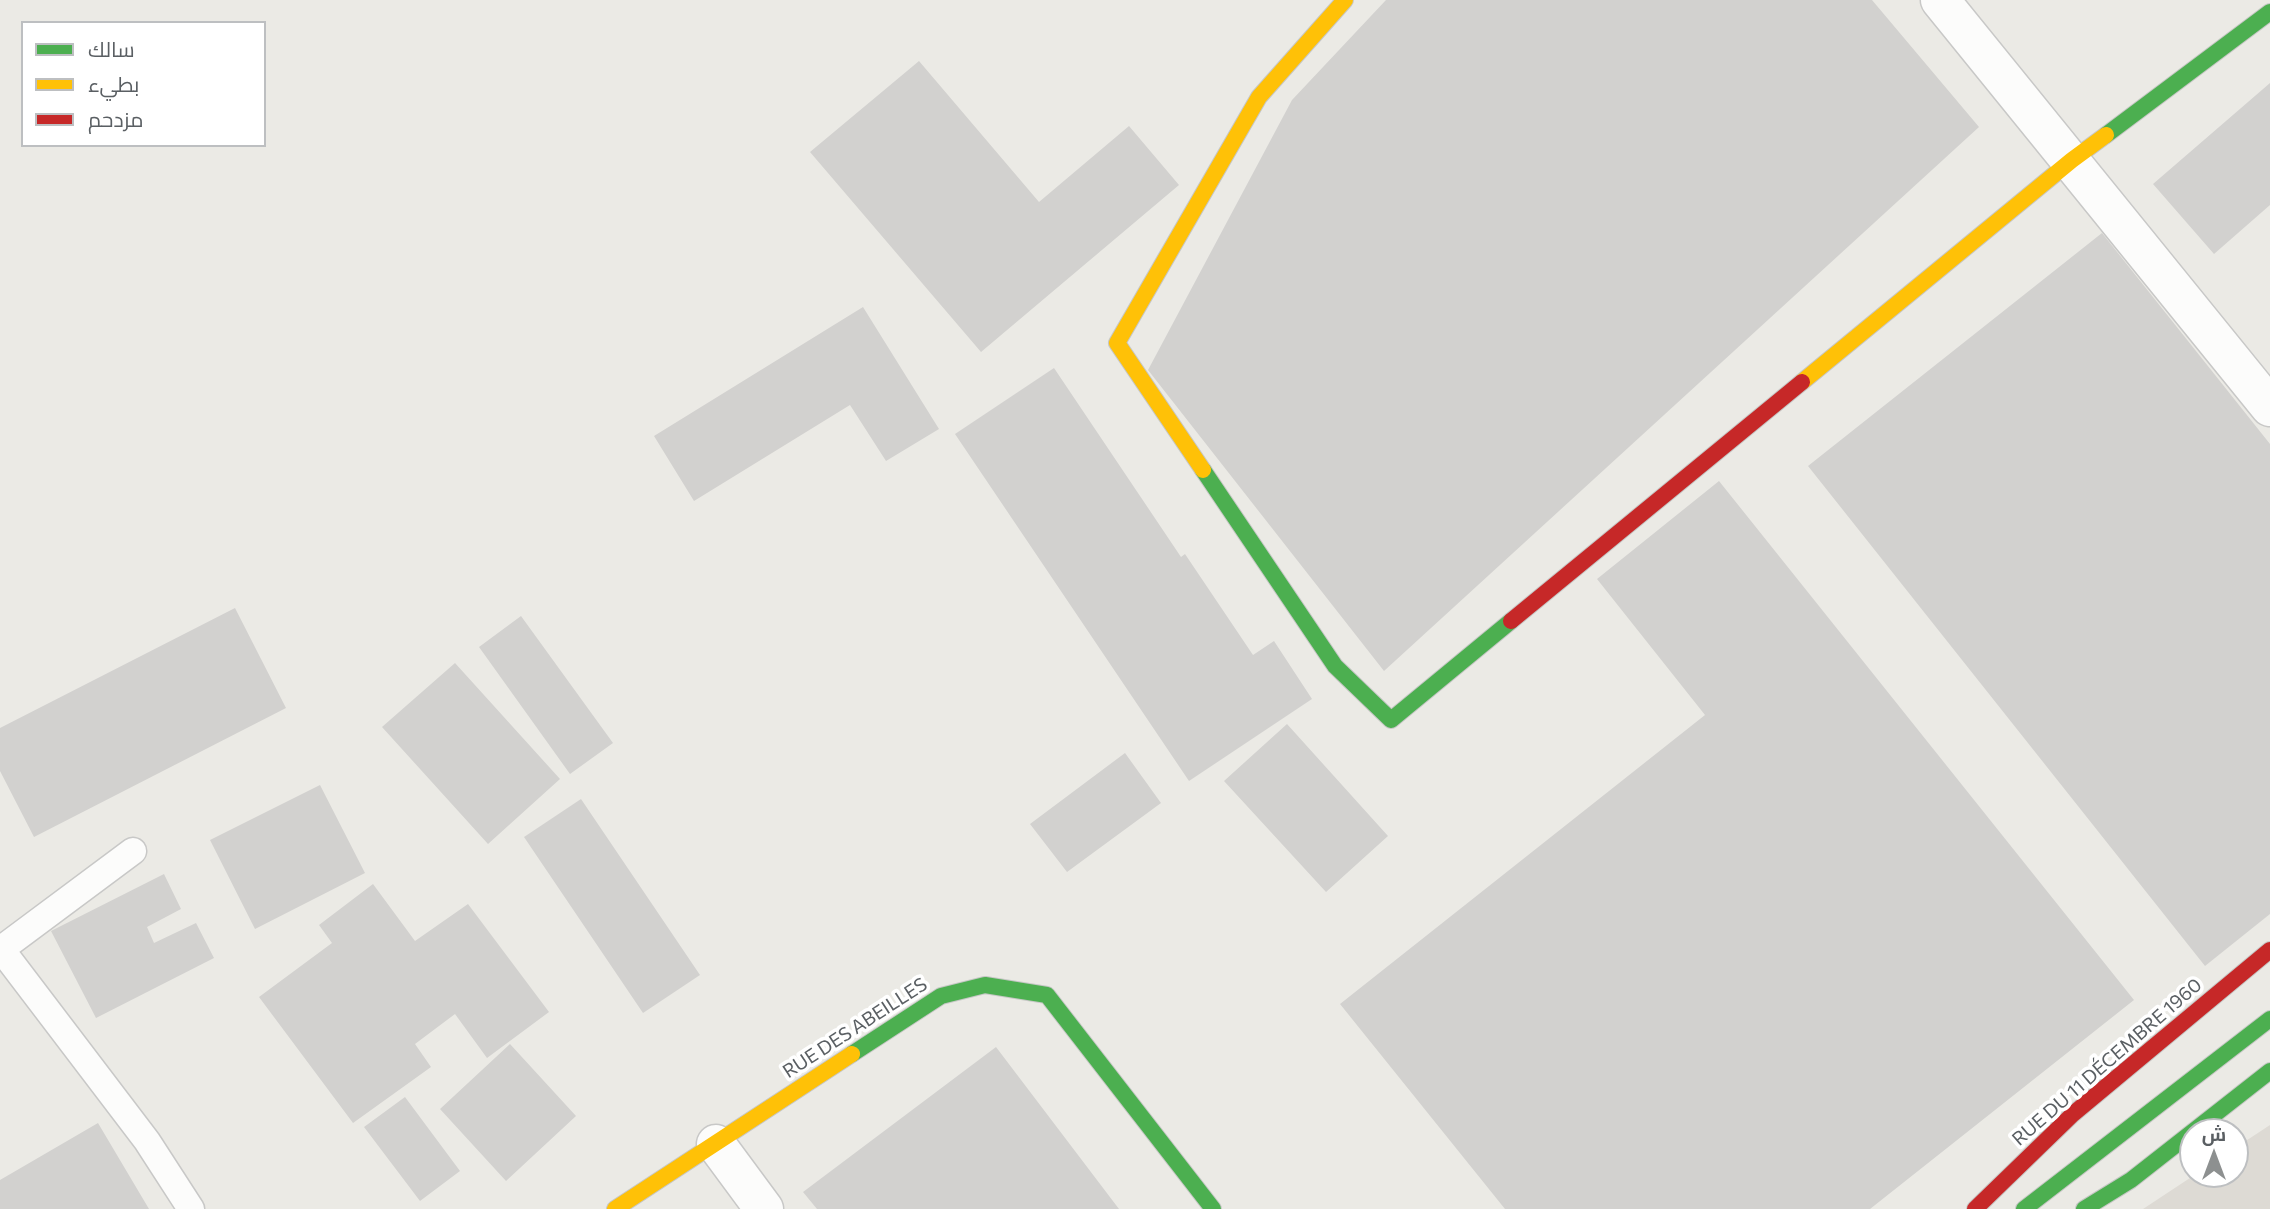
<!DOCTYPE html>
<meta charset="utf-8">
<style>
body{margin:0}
#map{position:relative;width:2270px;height:1209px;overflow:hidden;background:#ebeae5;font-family:Commissioner,Cairo,sans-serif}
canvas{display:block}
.legend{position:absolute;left:21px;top:21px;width:245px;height:126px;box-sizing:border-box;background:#fff;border:2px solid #bdbfc1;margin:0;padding:9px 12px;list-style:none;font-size:21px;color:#5a5f63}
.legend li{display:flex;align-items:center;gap:14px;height:35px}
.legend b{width:35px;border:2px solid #bdbfc1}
.north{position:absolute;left:2179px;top:1118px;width:70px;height:70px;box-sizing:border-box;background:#fff;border:2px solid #bdbfc1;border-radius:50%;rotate:0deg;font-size:19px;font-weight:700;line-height:28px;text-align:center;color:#5a5f63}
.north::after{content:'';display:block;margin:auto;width:24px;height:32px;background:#8d9090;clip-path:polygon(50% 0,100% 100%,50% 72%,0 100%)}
</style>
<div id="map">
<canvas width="2270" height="1209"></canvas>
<ul class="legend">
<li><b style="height:9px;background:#4caf50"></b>سالك</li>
<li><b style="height:9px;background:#ffc107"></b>بطيء</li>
<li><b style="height:9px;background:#c62828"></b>مزدحم</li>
</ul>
<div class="north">ش</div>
</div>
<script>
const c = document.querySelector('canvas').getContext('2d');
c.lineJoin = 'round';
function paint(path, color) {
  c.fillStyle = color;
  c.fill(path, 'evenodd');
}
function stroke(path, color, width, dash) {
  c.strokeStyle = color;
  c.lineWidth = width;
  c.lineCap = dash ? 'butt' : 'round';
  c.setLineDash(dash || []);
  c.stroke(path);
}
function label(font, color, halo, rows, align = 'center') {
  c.font = font + ' Commissioner,sans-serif';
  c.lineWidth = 7;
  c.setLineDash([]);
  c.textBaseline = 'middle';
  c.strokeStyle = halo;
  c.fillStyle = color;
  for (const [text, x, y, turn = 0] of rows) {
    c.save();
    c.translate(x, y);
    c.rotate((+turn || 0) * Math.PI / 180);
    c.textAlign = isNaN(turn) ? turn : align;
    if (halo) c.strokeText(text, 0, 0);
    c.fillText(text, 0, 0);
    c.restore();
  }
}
const education = new Path2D(`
 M2270,1125V1209H2143L2196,1174H2235V1148Z`);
const building = new Path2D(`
 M1386,0H1872L1979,127L1384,671L1148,370L1292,100Z
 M919,61L1039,202L1129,126L1179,185L981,352L810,152Z
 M2270,83V205L2214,254L2153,184Z
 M2102,233L2270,444V914L2205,966L1808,466Z
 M863,307L939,429L886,461L850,405L694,501L654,436Z
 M1054,368L1181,557L1185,554L1253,655L1274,641L1312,699L1189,781L955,434Z
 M1719,481L2134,1000L1870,1209H1505L1340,1004L1705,715L1597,579Z
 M235,608L286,708L34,837L0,771V728Z
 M521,616L613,743L570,774L479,647Z
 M455,663L560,779L488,844L382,727Z
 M1287,724L1388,836L1326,892L1224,781Z
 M1125,753L1161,803L1067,872L1030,824Z
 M320,785L365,873L255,929L210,840Z
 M581,799L700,975L643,1013L524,837Z
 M164,874L181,909L147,927L154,943L196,923L214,958L96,1018L51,931Z
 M373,884L415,941L468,904L549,1012L487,1058L455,1014L415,1044L431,1067L353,1123L259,997L332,943L319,925Z
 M510,1044L576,1116L506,1181L440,1109Z
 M996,1047L1119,1209H817L803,1192Z
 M405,1097L460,1171L420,1201L364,1127Z
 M98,1123L149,1209H0V1180Z`);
const lane = new Path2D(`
 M1,949L147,1141L191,1209
 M0,950L133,851`);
const street = new Path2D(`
 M1940,0L2270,407
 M716,1144L764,1209`);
const fast = new Path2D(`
 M2106,135L2270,12
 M1203,470L1335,666L1391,720L1511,621
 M852,1054L941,996L985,985L1047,995L1213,1209
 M2024,1209L2270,1019
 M2084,1209L2131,1180L2270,1071`);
const slow = new Path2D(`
 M1802,382L2072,160L2106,135
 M1203,470L1117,343L1259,97L1345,0
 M615,1209L852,1054`);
const jam = new Path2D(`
 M1511,621L1802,382
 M1975,1209L2073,1114L2270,950`);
const streetNames = [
 ["RUE DES ABEILLES",855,1028,-33],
 ["RUE DU 11 DÉCEMBRE 1960",2107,1062,-41]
];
paint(education, '#dddad4');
paint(building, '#d2d1cf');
stroke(lane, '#c8c8c7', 29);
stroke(street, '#c8c8c7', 41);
stroke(fast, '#c6c7c5', 18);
stroke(slow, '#c6c7c5', 18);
stroke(jam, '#c6c7c5', 18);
stroke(lane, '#fcfcfb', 26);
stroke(street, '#fcfcfb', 38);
stroke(fast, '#4caf50', 16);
stroke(slow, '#ffc107', 16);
stroke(jam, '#c62828', 16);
label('19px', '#5a5f63', '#fff', streetNames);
</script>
